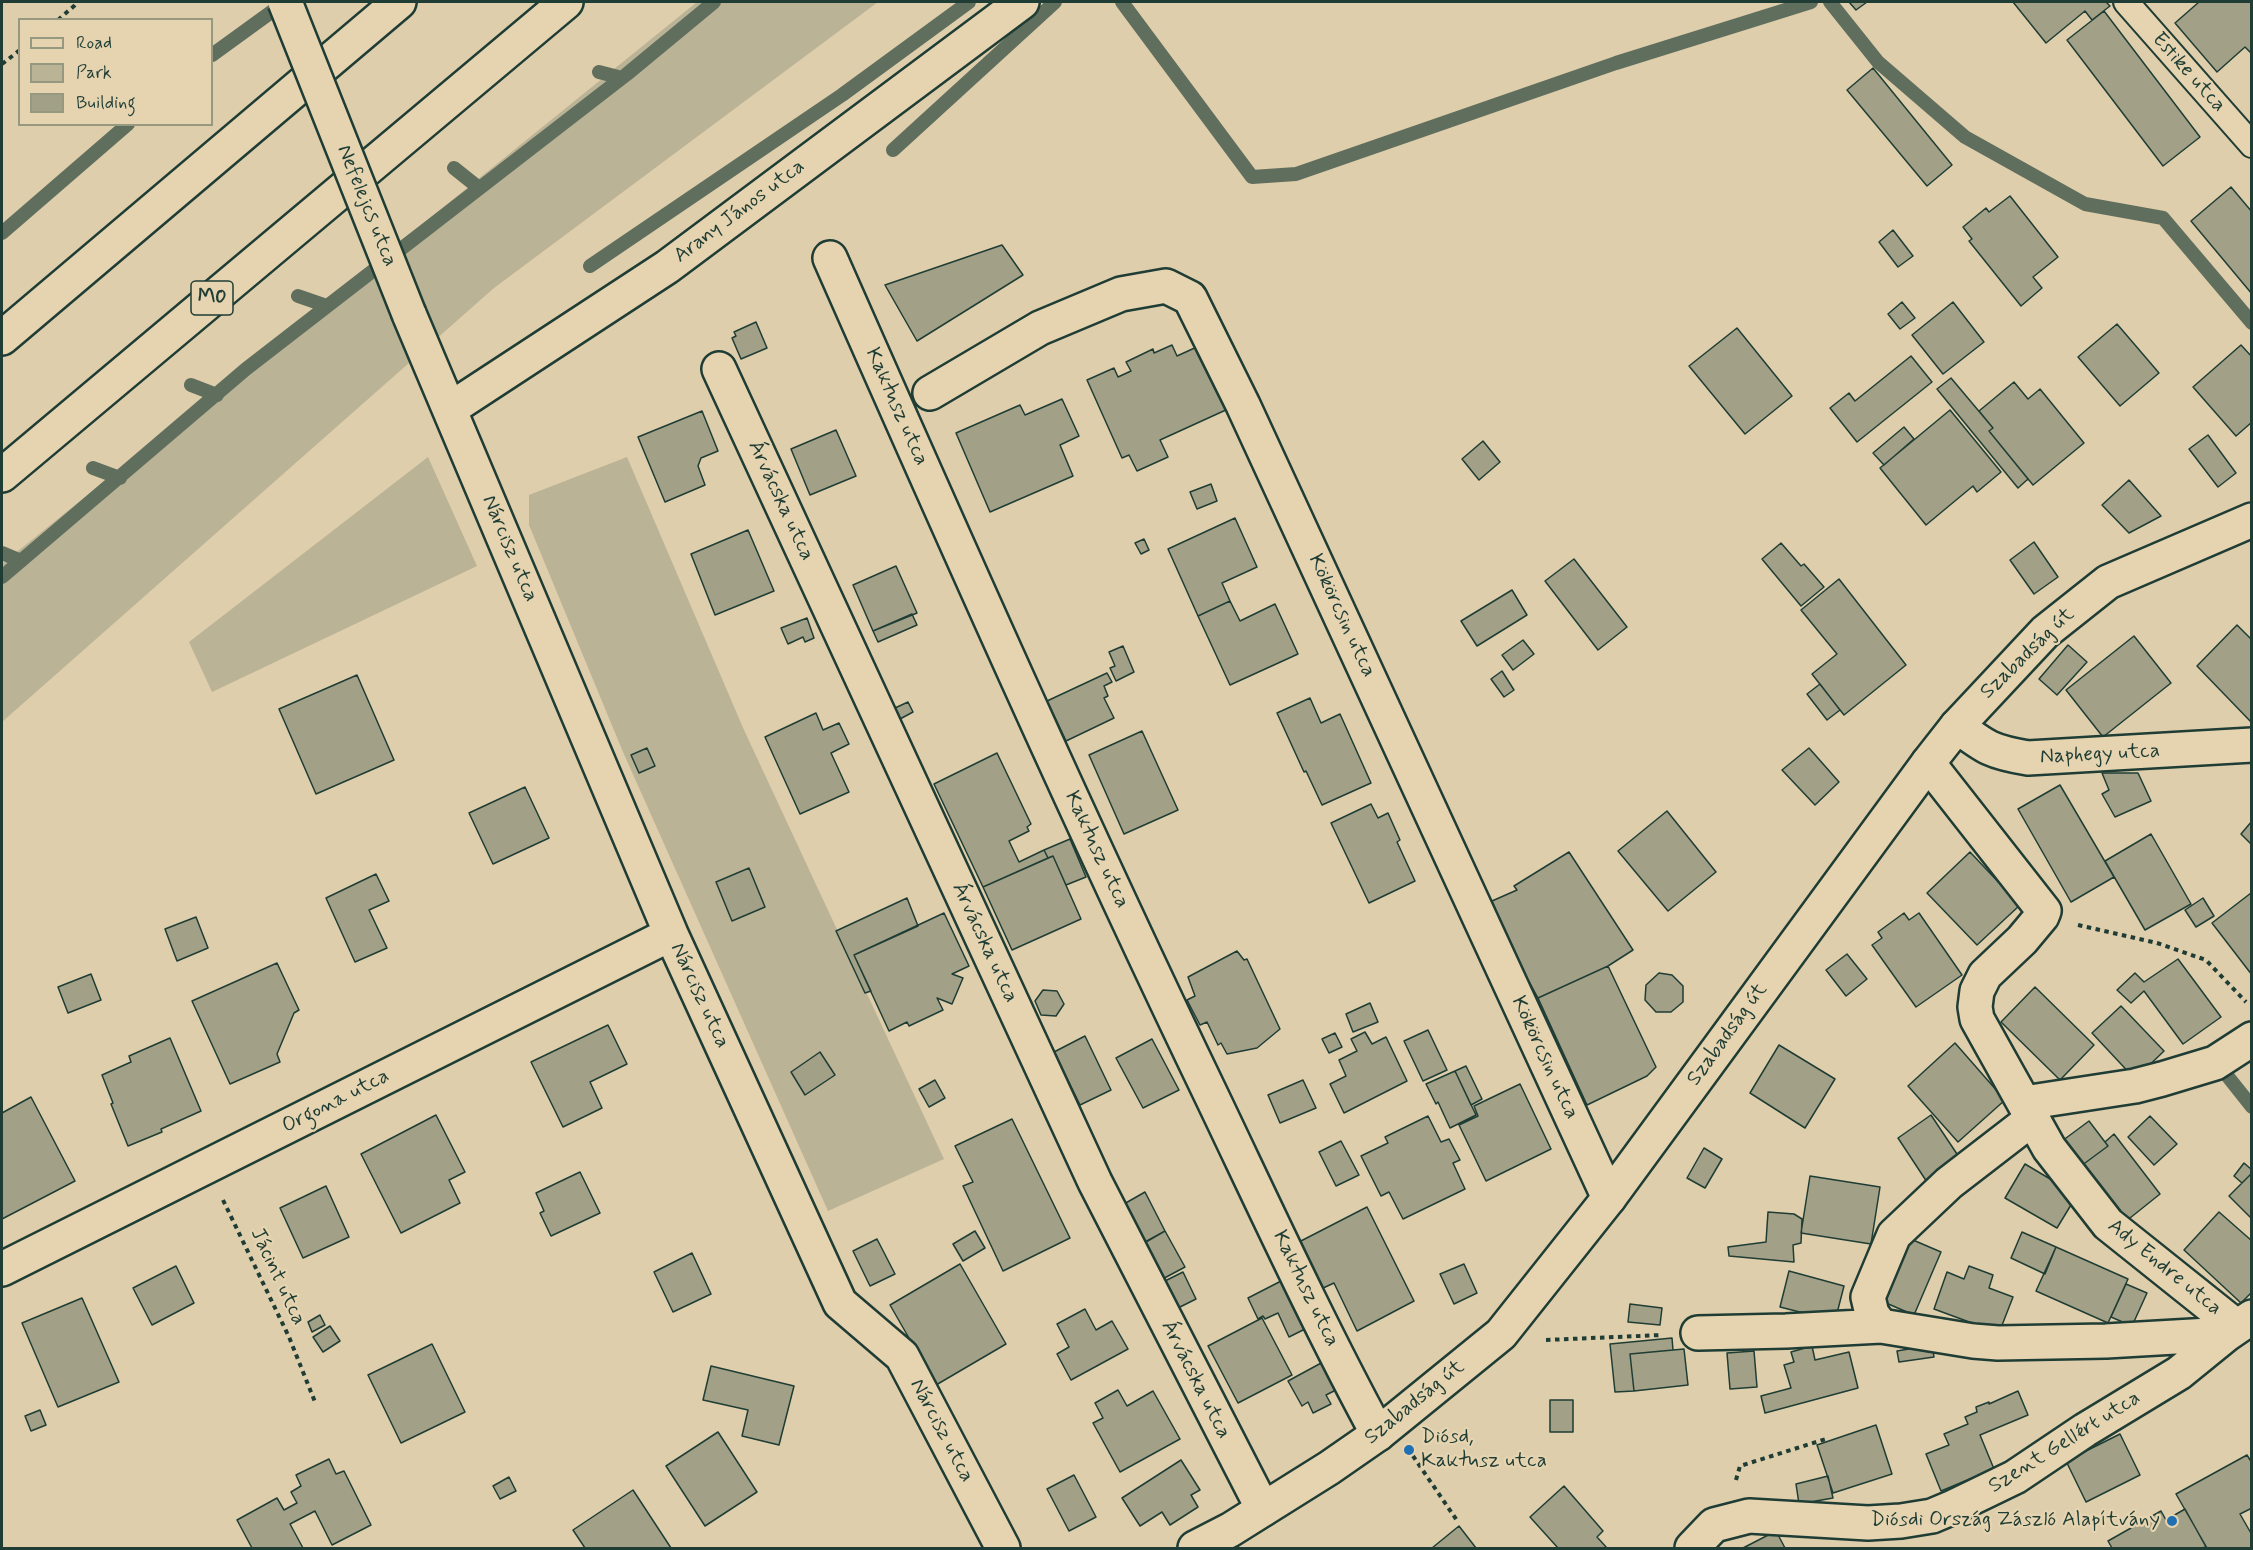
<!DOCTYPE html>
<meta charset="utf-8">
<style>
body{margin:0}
#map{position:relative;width:2253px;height:1550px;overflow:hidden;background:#deceac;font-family:Mynerve,sans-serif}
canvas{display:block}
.frame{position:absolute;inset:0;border:3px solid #1f3d34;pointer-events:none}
.legend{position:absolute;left:18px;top:18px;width:195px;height:108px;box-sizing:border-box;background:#e6d4b1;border:2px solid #96987f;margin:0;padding:8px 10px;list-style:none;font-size:18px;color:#1f3d34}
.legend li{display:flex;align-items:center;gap:12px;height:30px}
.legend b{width:30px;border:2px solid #96987f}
</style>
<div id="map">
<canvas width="2253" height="1550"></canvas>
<div class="frame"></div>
<ul class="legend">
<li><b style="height:8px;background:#e6d4b1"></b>Road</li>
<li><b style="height:16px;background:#bbb396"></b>Park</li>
<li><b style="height:16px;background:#a2a187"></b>Building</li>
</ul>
</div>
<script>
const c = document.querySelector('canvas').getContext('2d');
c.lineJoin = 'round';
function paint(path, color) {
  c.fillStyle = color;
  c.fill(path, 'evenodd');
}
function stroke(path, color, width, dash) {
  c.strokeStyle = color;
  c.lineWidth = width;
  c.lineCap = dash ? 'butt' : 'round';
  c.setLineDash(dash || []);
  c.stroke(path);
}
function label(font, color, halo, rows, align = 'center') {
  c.font = font + ' Mynerve,sans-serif';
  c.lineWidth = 4.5;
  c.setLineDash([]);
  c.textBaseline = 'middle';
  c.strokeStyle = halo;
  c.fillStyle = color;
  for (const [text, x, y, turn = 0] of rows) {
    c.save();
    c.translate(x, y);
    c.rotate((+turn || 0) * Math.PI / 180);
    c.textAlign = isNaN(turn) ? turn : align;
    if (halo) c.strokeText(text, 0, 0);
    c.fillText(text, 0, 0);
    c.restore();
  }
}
const green = new Path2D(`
 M697,2H878L494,288L2,722V564Z
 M428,457L477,566L212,692L189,642Z
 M627,457L744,730L944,1159L828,1211L623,752L529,525V495Z`);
const stream = new Path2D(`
 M1122,2L1252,177L1296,174L1616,63L1811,2
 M1830,2L1878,62L1965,137L2085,204L2163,218L2252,323
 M212,55L285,2
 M599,72L622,78
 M893,150L1055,2
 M454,168L479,188
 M2,233L128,124
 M590,266L842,95L969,2
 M298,296L327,306
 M191,385L217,395
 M93,468L120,478
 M2,553L21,561
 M2,577L246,369L627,74L714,2
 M2225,1073L2252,1107`);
const building = new Path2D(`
 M1849,2H1867L1856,10Z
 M2013,2H2106L2110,6L2092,20L2085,11L2046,43Z
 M2199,2H2252V54L2245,47L2217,72L2175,23Z
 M2104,11L2200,137L2163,166L2067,40Z
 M1873,68L1952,165L1927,186L1847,90Z
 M2231,187L2252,212V294L2191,221Z
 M2010,196L2058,257L2033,277L2042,288L2021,306L1969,241L1972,239L1963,227L1986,208L1989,212Z
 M1893,230L1913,256L1898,267L1879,242Z
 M1002,245L1023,275L917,341L885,285Z
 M1902,302L1915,318L1900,329L1888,314Z
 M1953,302L1984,342L1943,374L1912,335Z
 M756,322L767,348L741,359L732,338L736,336L734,332Z
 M2117,324L2159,373L2120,406L2078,357Z
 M1737,328L1792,396L1745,434L1689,366Z
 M1172,345L1177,356L1199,346L1228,409L1160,440L1168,457L1137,471L1129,455L1122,458L1087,380L1114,368L1118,377L1131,371L1126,362L1153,349L1154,353Z
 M2241,345L2252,357V422L2236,436L2193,387Z
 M1911,356L1932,382L1857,442L1830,408L1849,393L1855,401Z
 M1951,378L1993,428L1989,431L2028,479L2018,488L1937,389Z
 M2014,382L2028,399L2040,389L2084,443L2033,485L1989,431L1993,428L1979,411Z
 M1062,399L1079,436L1060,445L1073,476L990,512L956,433L1020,405L1025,415Z
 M1950,410L2001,472L1977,492L1973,486L1926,525L1880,468Z
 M702,411L718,451L701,458L698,466L705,485L665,502L638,437Z
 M1904,427L1914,439L1884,465L1873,453Z
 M836,430L856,476L810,495L791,449Z
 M2208,435L2236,473L2218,487L2189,449Z
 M1483,441L1500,462L1479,480L1462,459Z
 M2129,480L2161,516L2129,533L2102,505Z
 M1211,484L1217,501L1197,509L1190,492Z
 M1235,518L1257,567L1222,583L1230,601L1198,616L1168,549Z
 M748,530L774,591L715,615L691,554Z
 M1144,539L1149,550L1141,554L1135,543Z
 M2034,542L2058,577L2034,594L2010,560Z
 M1781,543L1801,566L1804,564L1824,587L1801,606L1762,559Z
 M1574,559L1627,627L1598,650L1545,581Z
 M896,566L917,613L873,631L853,585Z
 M1839,579L1906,665L1844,715L1812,674L1837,654L1801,610Z
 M1512,590L1527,615L1477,646L1461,621Z
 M1230,601L1240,621L1275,604L1298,654L1230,685L1198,616Z
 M912,614L917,625L878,642L873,631Z
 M807,618L814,638L805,642L803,637L788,644L781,628Z
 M2237,625L2252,640V723L2197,666Z
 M2134,636L2171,683L2103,737L2066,690Z
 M1523,640L1534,654L1513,670L1502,655Z
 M2068,645L2087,662L2057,695L2039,679Z
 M1123,646L1134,672L1116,681L1110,668L1115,666L1109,652Z
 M1502,671L1514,690L1504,697L1491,679Z
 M1107,673L1112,682L1104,686L1108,696L1104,698L1114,718L1066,741L1047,701Z
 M357,675L394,760L316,794L279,709Z
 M1820,684L1840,710L1827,720L1807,694Z
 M1310,698L1321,723L1340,714L1371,783L1322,805L1306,771L1304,772L1277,713Z
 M908,702L913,712L900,719L895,708Z
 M816,713L823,730L839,723L849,744L831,753L849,792L800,814L765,737Z
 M1142,731L1178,810L1124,834L1089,755Z
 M647,748L655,766L639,773L631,755Z
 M1809,748L1839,782L1815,805L1782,770Z
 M997,753L1031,824L1027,827L1029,831L1009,841L1019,862L1044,850L1048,858L983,887L934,784Z
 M2102,773H2138L2151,801L2115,817L2102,794L2109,790Z
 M2060,785L2114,877L2071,902L2018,809Z
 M525,787L549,838L493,864L469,813Z
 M1371,804L1378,818L1388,813L1400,840L1397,842L1415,881L1369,903L1331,823Z
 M1667,811L1716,872L1668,911L1618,851Z
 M2252,821V845L2241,834Z
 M2151,834L2191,904L2145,930L2105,861Z
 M1070,839L1086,877L1066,885L1053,856L1048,858L1044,850Z
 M1569,852L1633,950L1608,966L1538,998L1511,949L1492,901L1517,890L1514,886Z
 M1970,852L2020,905L1977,945L1927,893Z
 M1053,856L1081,919L1012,950L983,887Z
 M749,868L765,907L732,921L716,882Z
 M376,874L389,901L369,910L387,948L355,962L326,898Z
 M2251,893H2252V975L2212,923Z
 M907,898L918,926L854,955L871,991L865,993L836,931Z
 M2203,898L2214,916L2196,927L2185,910Z
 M944,913L969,966L952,974L963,978L952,1004L937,998L943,1010L909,1026L907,1022L889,1031L854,955Z
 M1904,913L1909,920L1919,913L1962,975L1916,1007L1872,945L1882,938L1878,932Z
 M196,917L208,948L177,961L165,929Z
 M1237,951L1244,960L1247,959L1280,1029L1257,1048L1227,1054L1221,1043L1218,1045L1207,1022L1200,1025L1187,1000L1195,996L1188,977Z
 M1847,954L1867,979L1846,996L1826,970Z
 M2178,959L2221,1017L2183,1044L2144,991L2131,1003L2117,990L2135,973L2144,982Z
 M277,963L299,1010L294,1013L277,1054L280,1062L230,1084L192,1001Z
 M1608,966L1656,1067L1647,1076L1587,1105L1538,998Z
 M1659,973L1672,975L1683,986V1002L1671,1012H1656L1645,1000L1646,985Z
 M91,974L101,1000L68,1013L58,987Z
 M2035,987L2094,1045L2060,1080L2001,1022Z
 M1043,990L1057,991L1064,1004L1056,1016L1041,1015L1035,1001Z
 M1370,1003L1378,1022L1353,1032L1346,1014Z
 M2121,1006L2164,1051L2135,1079L2092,1033Z
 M608,1025L627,1064L590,1082L602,1108L563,1127L531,1062Z
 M1428,1030L1447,1070L1423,1081L1404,1041Z
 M1365,1032L1372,1044L1386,1037L1407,1081L1344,1113L1330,1084L1346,1076L1339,1060L1357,1051L1351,1039Z
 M1335,1033L1342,1047L1329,1053L1322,1039Z
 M1085,1036L1111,1090L1080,1105L1054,1052Z
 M170,1038L201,1111L161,1129L162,1132L128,1146L111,1104L113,1103L102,1075L131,1062L129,1056Z
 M1152,1039L1179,1090L1143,1108L1116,1058Z
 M1955,1043L2005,1100L1958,1142L1908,1086Z
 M1779,1045L1835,1079L1805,1128L1750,1093Z
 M820,1052L835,1075L805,1095L791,1072Z
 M1466,1066L1482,1099L1471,1105L1455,1071Z
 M1455,1071L1476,1115L1450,1128L1438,1102L1436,1104L1426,1084Z
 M935,1080L945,1098L929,1107L919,1089Z
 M1303,1080L1316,1108L1280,1123L1268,1095Z
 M1520,1084L1551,1149L1486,1181L1459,1125L1478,1116L1474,1106Z
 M31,1097L75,1181L2,1219V1113Z
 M436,1115L465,1172L449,1180L460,1203L401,1233L361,1154Z
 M1931,1115L1961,1160L1927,1182L1898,1138Z
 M1428,1116L1441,1142L1449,1139L1460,1160L1453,1163L1465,1189L1403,1219L1389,1192L1381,1196L1361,1156L1388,1143L1385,1137Z
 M2150,1116L2177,1144L2154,1165L2128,1137Z
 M1012,1119L1070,1238L1003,1271L963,1186L973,1182L955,1146Z
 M2089,1121L2108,1146L2081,1166L2062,1141Z
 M2114,1134L2160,1194L2125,1222L2081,1166L2108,1146L2105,1142Z
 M1341,1141L1359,1175L1336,1186L1319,1152Z
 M1704,1148L1722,1159L1705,1188L1687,1178Z
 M2244,1163L2252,1170V1173L2242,1183L2234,1176Z
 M2025,1164L2077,1195L2057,1228L2005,1198Z
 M580,1172L600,1213L551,1236L540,1213L544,1211L536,1193Z
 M2252,1173V1219L2229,1196Z
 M1810,1176L1880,1187L1871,1244L1801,1233Z
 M326,1186L349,1237L303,1258L280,1208Z
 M1145,1192L1165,1231L1145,1242L1124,1204Z
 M1367,1207L1414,1301L1357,1331L1334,1283L1321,1289L1297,1243Z
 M1768,1212L1794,1214L1802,1219L1801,1243L1793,1245L1794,1262L1729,1256L1728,1247L1766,1242Z
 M2219,1212L2252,1241V1292L2241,1303L2184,1250Z
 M975,1231L985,1248L963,1261L953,1244Z
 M1165,1231L1185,1267L1157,1282L1139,1246Z
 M2022,1232L2056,1247L2045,1274L2011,1258Z
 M1906,1237L1941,1252L1914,1315L1879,1300Z
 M877,1239L895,1274L870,1286L853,1251Z
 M2056,1247L2128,1279L2108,1323L2036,1291Z
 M692,1253L711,1294L673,1312L654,1272Z
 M960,1264L1006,1344L936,1385L890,1305Z
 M1464,1264L1477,1293L1454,1304L1440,1274Z
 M176,1266L194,1303L152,1325L133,1288Z
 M1969,1266L1993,1275L1989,1288L2013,1297L1999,1333L1934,1309L1947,1272L1964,1279Z
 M1789,1271L1844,1286L1835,1321L1780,1307Z
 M1183,1272L1196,1299L1174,1310L1161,1283Z
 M1285,1279L1309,1327L1289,1337L1278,1313L1265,1319L1263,1316L1258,1319L1248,1298Z
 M2126,1284L2147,1293L2132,1326L2111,1317Z
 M82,1298L119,1382L58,1407L22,1323Z
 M1630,1304L1662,1308L1660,1325L1628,1322Z
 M1085,1309L1096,1330L1112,1321L1128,1349L1071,1380L1057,1354L1069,1347L1057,1324Z
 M320,1315L325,1325L312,1332L308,1322Z
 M1262,1318L1292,1375L1238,1403L1208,1346Z
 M330,1326L340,1341L323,1352L313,1337Z
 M1672,1338L1673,1350L1630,1354L1634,1391L1615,1392L1610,1344Z
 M432,1344L465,1412L401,1443L368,1375Z
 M1932,1345L1934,1357L1899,1362L1897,1351Z
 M1812,1346L1815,1360L1849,1352L1858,1388L1765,1413L1761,1396L1791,1388L1784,1365L1794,1362L1791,1352Z
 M1684,1349L1688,1385L1634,1391L1630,1354Z
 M1754,1351L1757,1387L1730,1389L1727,1353Z
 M1323,1362L1338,1389L1326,1395L1331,1404L1313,1413L1308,1402L1302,1406L1288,1381Z
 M711,1366L794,1386L779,1445L742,1436L748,1410L703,1400Z
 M1118,1390L1127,1406L1153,1391L1180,1439L1120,1472L1093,1423L1103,1418L1095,1403Z
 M2018,1391L2028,1415L1980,1435L1994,1469L1941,1491L1926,1454L1949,1445L1944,1434L1968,1424L1965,1417L1977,1412L1976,1407L1989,1402V1404Z
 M1550,1400H1573V1432H1550Z
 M40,1410L46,1425L31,1431L25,1416Z
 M1876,1425L1892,1474L1833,1493L1817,1445Z
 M718,1432L757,1492L705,1526L666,1466Z
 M2120,1434L2140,1475L2086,1502L2066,1461Z
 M2247,1455L2252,1463V1508L2240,1514L2252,1535V1548H2207L2176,1494Z
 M329,1459L336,1474L344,1471L371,1525L332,1545L315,1511L290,1524L303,1548H252L237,1520L277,1498L284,1510L297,1503L291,1492L301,1486L296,1475Z
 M1181,1460L1200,1490L1191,1495L1198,1507L1170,1525L1162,1512L1140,1526L1122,1498Z
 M1074,1475L1096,1517L1069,1531L1047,1489Z
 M1828,1476L1833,1498L1799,1504L1796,1484Z
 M509,1477L516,1491L500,1499L493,1486Z
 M1564,1486L1603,1531L1597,1537L1607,1548H1558L1530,1517Z
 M633,1490L671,1548H585L573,1530Z
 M2185,1509L2206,1547L2202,1548H2112L2108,1541L2161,1511L2166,1520Z
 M1459,1526L1476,1548H1432Z
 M1776,1531L1785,1548H1743Z`);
const path = new Path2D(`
 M58,20L74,6L77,2
 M2,64L20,50
 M2078,925L2157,943L2206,960L2246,1002
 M223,1200L289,1337L315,1402
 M1546,1340L1662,1335
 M1413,1456L1458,1522
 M1736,1480L1740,1466L1829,1438`);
const lane = new Path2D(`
 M2126,2L2252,145`);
const street = new Path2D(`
 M830,258C955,541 1080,823 1214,1101C1267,1212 1319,1325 1378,1434
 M409,314L671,934L840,1303L902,1356L1003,1548
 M719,369L1095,1182L1263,1509
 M930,393L1040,328L1121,294L1166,286L1190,298L1243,405L1609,1198
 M450,409L667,267L1022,2
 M1957,726C1986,748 1992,752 2028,758L2252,745
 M1928,763L2044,911L2042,916L2022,940L1985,975L1977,991L1975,1007L1977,1019L2049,1148L2108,1224L2237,1327
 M2024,1103L2135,1086L2162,1079L2215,1063L2252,1039
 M2,1269L671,934
 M1881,1326L1872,1314L1868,1297L1894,1235L1949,1183L2032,1119
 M1698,1333L1786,1331L1881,1326L1973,1341L1998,1343L2106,1341L2227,1334
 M1692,1548L1714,1525L1749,1516L1868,1523L1901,1521L1932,1516L1951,1508L2015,1477L2085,1430L2179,1373L2227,1334L2252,1317`);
const secondary = new Path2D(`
 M1195,1548L1230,1530L1329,1468L1378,1434L1501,1334L1609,1198L1928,763L1957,726L2045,632L2108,582L2252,520`);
const highway = new Path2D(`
 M2,338L399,2
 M2,475L566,2`);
const streetBridge = new Path2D(`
 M285,2L409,314`);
const markers = [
 [1409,1450,6,"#1f6fb2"],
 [2172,1521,6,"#1f6fb2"]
];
const shields = [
 [212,298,42]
];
const shieldNames = [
 ["M0",212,298]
];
const streetNames = [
 ["Estike utca",2188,73,48],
 ["Nefelejcs utca",366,206,68],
 ["Arany János utca",740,212,-37],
 ["Kaktusz utca",896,407,66],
 ["Árvácska utca",780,501,65],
 ["Nárcisz utca",509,549,67],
 ["Kökörcsin utca",1341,616,65],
 ["Szabadság út",2028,654,-44],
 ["Naphegy utca",2100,755,-3],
 ["Kaktusz utca",1096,850,65],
 ["Árvácska utca",984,943,65],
 ["Nárcisz utca",699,996,65],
 ["Szabadság út",1728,1035,-54],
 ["Kökörcsin utca",1544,1058,65],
 ["Orgona utca",336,1102,-27],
 ["Ady Endre utca",2164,1268,39],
 ["Jácint utca",277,1277,65],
 ["Kaktusz utca",1305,1289,64],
 ["Árvácska utca",1195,1380,63],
 ["Szabadság út",1415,1403,-39],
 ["Nárcisz utca",941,1431,62],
 ["Szent Gellért utca",2065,1443,-32]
];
const poiNames = [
 ["Diósd,",1421,1438],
 ["Kaktusz utca",1421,1462],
 ["Diósdi Ország Zászló Alapítvány",2160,1521,"right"]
];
paint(green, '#bbb396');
stroke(stream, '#606e5d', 14);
paint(building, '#a2a187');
stroke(building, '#1f3d34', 1.5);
stroke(lane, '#1f3d34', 28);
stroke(street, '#1f3d34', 38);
stroke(secondary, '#1f3d34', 38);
stroke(highway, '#1f3d34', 38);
stroke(path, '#1f3d34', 4, [4.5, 4.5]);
stroke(lane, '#e6d4b1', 24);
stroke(street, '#e6d4b1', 33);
stroke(secondary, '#e6d4b1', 33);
stroke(highway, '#e6d4b1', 33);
stroke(streetBridge, '#1f3d34', 38, []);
stroke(streetBridge, '#e6d4b1', 33);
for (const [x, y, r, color] of markers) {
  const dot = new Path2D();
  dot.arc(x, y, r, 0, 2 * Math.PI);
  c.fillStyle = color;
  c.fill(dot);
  stroke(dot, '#e6d4b1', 2);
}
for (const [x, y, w] of shields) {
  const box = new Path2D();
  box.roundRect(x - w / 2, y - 17, w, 34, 4.5);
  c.fillStyle = '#e6d4b1';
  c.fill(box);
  stroke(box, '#1f3d34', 1.5);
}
label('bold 20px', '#1f3d34', null, shieldNames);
label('21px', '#1f3d34', '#e6d4b1', streetNames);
label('21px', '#1f3d34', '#e6d4b1', poiNames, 'left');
</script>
